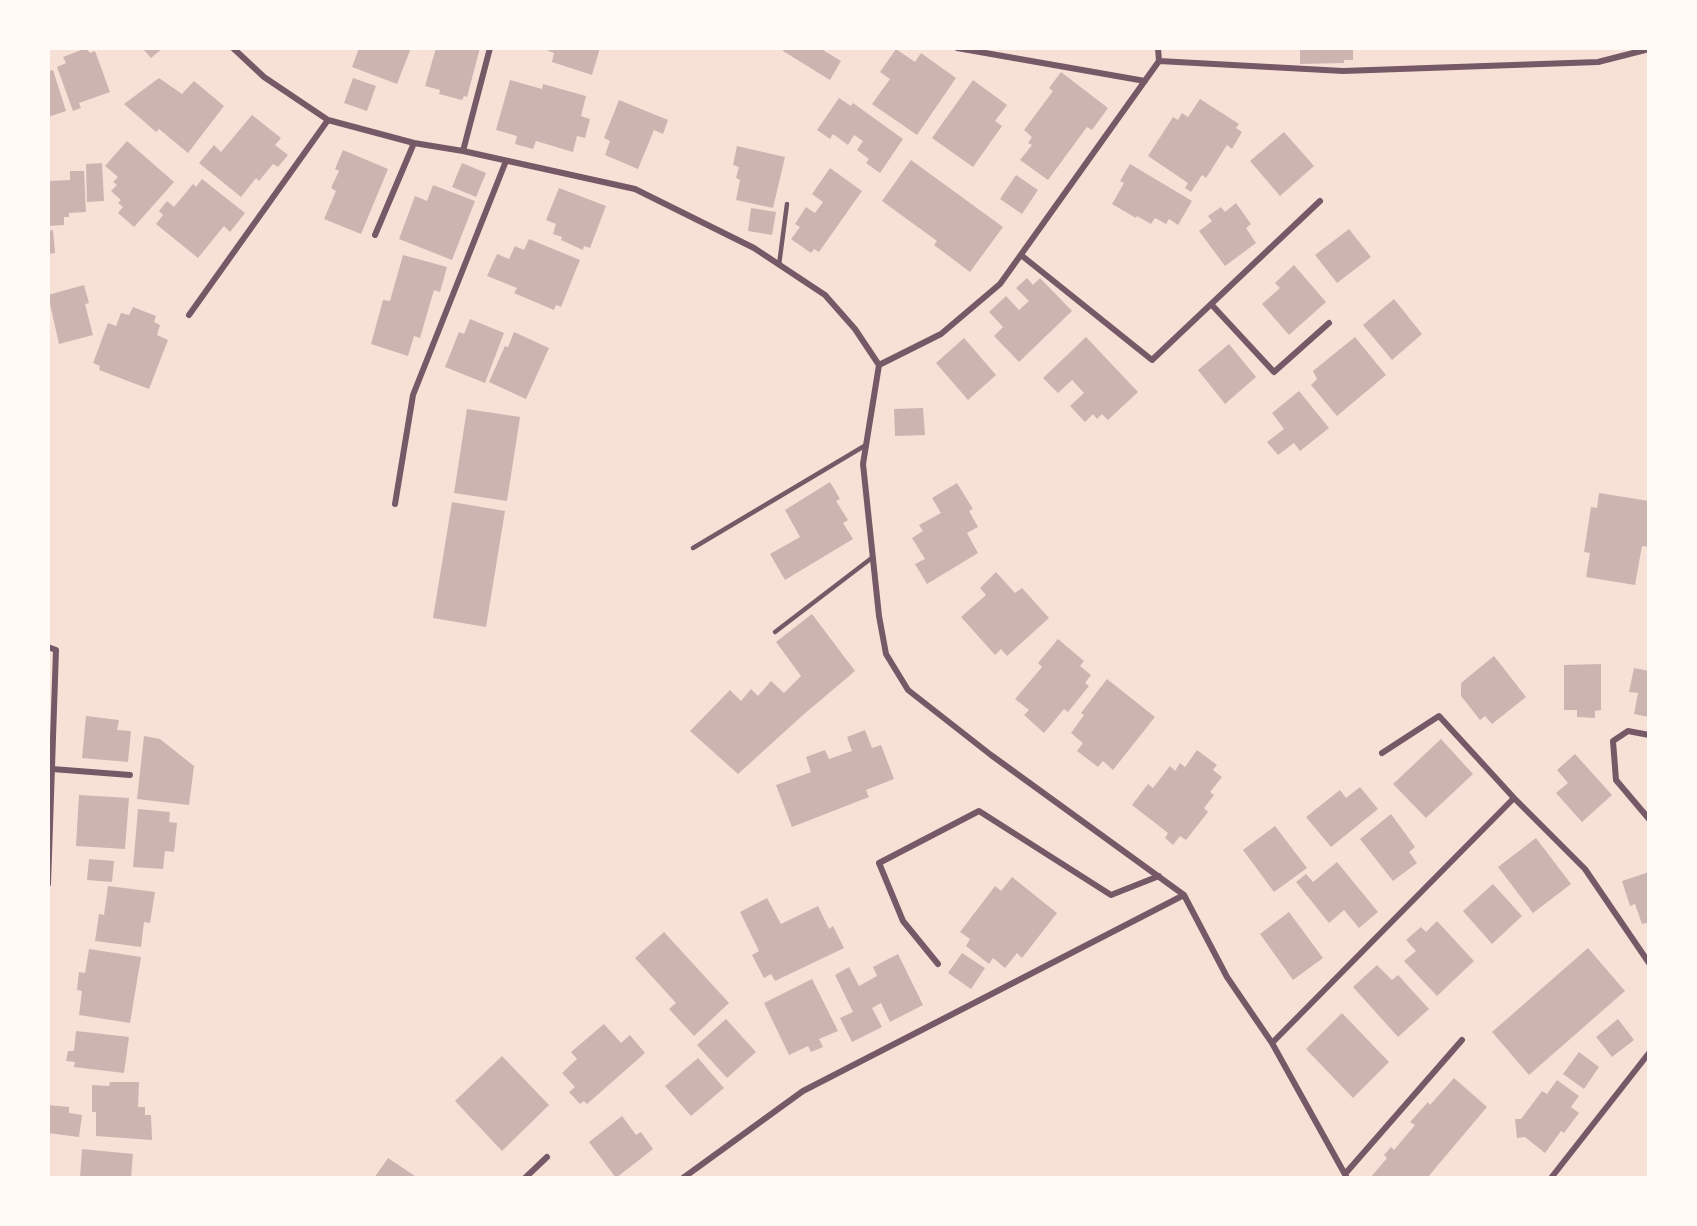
<!DOCTYPE html>
<style>
body{margin:0}
#map{position:relative;width:1697px;height:1226px;overflow:hidden;background:#f7e1d7;font-family:"Open Sans",sans-serif}
canvas{display:block}
.frame{position:absolute;inset:0;border:50px solid #fffaf5;pointer-events:none}
</style>
<div id="map">
<canvas width="1697" height="1226"></canvas>
<div class="frame"></div>
</div>
<script>
const c = document.querySelector('canvas').getContext('2d');
c.lineJoin = 'round';
function paint(path, color) {
  c.fillStyle = color;
  c.fill(path, 'evenodd');
}
function stroke(path, color, width, dash) {
  c.strokeStyle = color;
  c.lineWidth = width;
  c.lineCap = dash ? 'butt' : 'round';
  c.setLineDash(dash || []);
  c.stroke(path);
}
const building = new Path2D(`
 M86,48L90,53L95,51L110,92L79,103L81,108L73,111L57,67L66,63L63,57Z
 M142,48H163L151,58Z
 M359,48H411L397,84L352,67Z
 M436,48H480L467,97L464,96L462,100L439,94L440,90L425,86Z
 M541,48H600L592,75L552,62L554,53Z
 M785,48H825L823,50L841,61L830,80L783,51Z
 M1300,48H1353V60H1344V63L1300,64Z
 M896,49L915,62L921,53L956,78L917,135L872,104L890,79L880,72Z
 M53,70L66,111L48,117V71Z
 M1061,72L1108,108L1092,130L1087,127L1048,180L1020,160L1032,145L1028,143L1032,137L1024,130L1053,91L1049,88Z
 M159,78L182,94L194,81L224,106L188,153L159,129L156,132L124,104Z
 M353,78L376,86L367,111L344,103Z
 M510,80L542,89L543,84L586,96L581,116L590,119L585,138L577,136L573,152L536,141L533,149L515,144L517,136L496,130Z
 M973,80L1007,105L995,121L1002,126L973,167L932,138Z
 M839,98L851,106L853,103L903,139L880,173L866,163L869,159L857,150L863,141L854,135L848,145L833,134L830,139L817,130Z
 M1200,99L1239,124L1236,128L1242,132L1232,149L1227,145L1206,178L1202,175L1191,192L1185,188L1188,183L1148,156L1173,117L1178,120L1182,113L1188,117Z
 M619,100L668,120L663,134L654,130L638,169L605,155L610,141L604,138Z
 M252,115L281,138L275,145L288,155L278,167L273,164L259,181L256,178L241,197L199,163L214,145L221,152Z
 M1284,132L1314,166L1280,196L1250,161Z
 M127,141L174,182L134,227L118,213L123,207L118,203L121,200L111,191L117,185L113,182L118,177L105,166Z
 M737,146L785,157L773,208L736,200L740,180L736,178L739,167L733,165Z
 M343,150L388,169L361,234L324,219L336,191L331,188L339,171L335,169Z
 M911,160L1003,227L970,272L934,245L937,241L882,201Z
 M102,163L104,201L87,202L86,164Z
 M462,163L486,173L476,197L452,187Z
 M1130,164L1192,201L1178,225L1169,219L1166,224L1155,218L1151,224L1137,216L1136,218L1112,204L1124,183L1120,181Z
 M830,168L862,191L819,252L814,249L811,253L791,239L800,227L795,224L806,207L815,213L823,202L812,194Z
 M70,171H84L86,212L69,213V217H64V225L48,226V181L70,180Z
 M1016,175L1038,190L1022,214L1000,199Z
 M202,179L245,213L230,232L224,226L198,258L156,224L163,215L159,211L167,201L174,207L193,184L196,187Z
 M433,185L475,201L452,260L399,239L415,196L427,201Z
 M559,188L606,206L590,248L584,246L583,250L561,240L562,237L553,234L556,224L546,220Z
 M1236,203L1251,224L1246,228L1256,243L1225,266L1199,231L1212,221L1208,216L1221,207L1225,212Z
 M751,208L776,212L772,235L748,231Z
 M1349,229L1371,257L1337,283L1315,255Z
 M53,230L55,253L48,254V231Z
 M529,239L580,260L561,307L556,305L554,310L514,293L517,288L487,276L497,254L509,259L515,246L524,250Z
 M403,255L447,267L440,292L434,290L420,338L414,336L408,356L371,344L383,300L390,301Z
 M1294,265L1326,302L1289,335L1262,304L1280,288L1275,283Z
 M1027,278L1033,285L1040,278L1072,311L1019,362L994,336L1003,327L989,312L1006,296L1019,310L1029,301L1016,288Z
 M84,285L89,303L85,304L93,335L59,344L48,295Z
 M1394,299L1422,334L1392,360L1363,325Z
 M133,307L156,316L154,322L160,325L157,335L168,340L149,389L99,370L100,366L93,363L108,323L116,326L121,313L129,315Z
 M470,319L504,333L485,383L445,367L459,332L464,334Z
 M514,332L549,348L526,399L489,382L505,346L508,347Z
 M1086,337L1138,392L1108,420L1102,414L1097,419L1093,414L1085,422L1070,406L1084,393L1072,380L1058,393L1043,378Z
 M1355,337L1386,375L1337,416L1311,385L1317,379L1313,371Z
 M964,338L996,375L968,400L936,363Z
 M1229,344L1256,377L1225,404L1198,370Z
 M1299,391L1329,428L1300,451L1294,443L1278,455L1267,442L1284,429L1272,413Z
 M923,408L925,435L895,436L894,409Z
 M467,409L520,417L507,501L454,493Z
 M830,482L840,499L836,501L848,520L843,523L853,539L785,580L770,554L800,537L785,510Z
 M957,483L973,509L969,511L978,527L967,533L978,553L927,584L915,564L925,559L912,538L923,531L919,525L941,513L932,498Z
 M1599,493L1649,501V547L1642,546L1635,585L1586,577L1590,553L1584,552L1591,507L1597,508Z
 M452,502L505,511L486,627L433,618Z
 M996,572L1015,593L1022,588L1049,618L1007,656L1001,649L995,655L961,617L986,595L980,588Z
 M812,614L855,671L803,715L738,774L690,731L730,690L741,701L751,689L758,696L771,681L784,693L801,676L776,642Z
 M1058,639L1084,661L1080,666L1091,675L1085,683L1089,686L1068,712L1064,709L1044,733L1024,715L1029,710L1015,699L1042,667L1038,663Z
 M1494,656L1526,697L1492,724L1485,716L1480,720L1461,696V683Z
 M1601,664V710L1595,711V718L1577,717V710H1564V665Z
 M1634,668L1649,671V717L1634,714L1638,693L1629,692Z
 M1107,679L1155,717L1113,770L1103,761L1098,767L1077,751L1083,743L1071,733L1084,715L1081,713Z
 M86,716L119,720L117,730L131,731L128,762L82,758Z
 M865,730L872,748L881,745L894,779L866,790L869,797L792,827L776,785L811,772L806,757L825,750L829,759L852,751L847,737Z
 M144,736L160,739L194,766L189,805L137,799Z
 M1441,739L1473,774L1426,818L1393,784Z
 M1197,750L1217,765L1213,770L1222,777L1210,792L1214,795L1204,808L1208,812L1186,840L1180,836L1173,845L1165,838L1168,833L1132,805L1148,784L1153,788L1170,766L1175,771L1180,763L1185,767Z
 M1575,754L1612,795L1582,822L1556,793L1568,783L1557,770Z
 M1360,787L1378,809L1331,847L1306,817L1340,790L1346,798Z
 M79,795L129,798L125,849L76,846Z
 M138,809L170,812L169,822L177,823L174,852L165,851L163,869L133,867Z
 M1391,814L1415,847L1409,852L1417,863L1393,881L1360,839Z
 M1275,826L1307,868L1274,892L1243,850Z
 M1536,838L1571,884L1533,913L1498,867Z
 M89,859L114,861L112,882L87,880Z
 M1337,862L1378,912L1359,928L1344,910L1329,923L1296,882L1306,874L1313,882Z
 M1649,872V922L1642,924L1635,904L1630,906L1622,881Z
 M1012,877L1057,913L1022,958L1017,953L1005,968L993,958L989,964L966,946L970,939L960,932L995,886L1001,891Z
 M1493,884L1522,916L1492,944L1463,911Z
 M108,886L155,892L150,923L144,922L141,947L95,941L99,914L104,915Z
 M767,898L781,924L818,906L829,929L833,926L844,948L775,981L771,974L764,978L752,955L759,951L740,912Z
 M1289,912L1323,958L1293,980L1260,934Z
 M1437,921L1474,961L1437,996L1404,961L1416,951L1406,940L1421,927L1426,932Z
 M664,932L729,1003L694,1036L669,1009L676,1003L635,958Z
 M1588,948L1625,991L1529,1075L1492,1032Z
 M89,949L141,957L130,1023L79,1015L82,991L77,990L79,972L85,973Z
 M962,953L985,968L971,989L948,973Z
 M898,954L923,1005L890,1022L881,1003L872,1008L882,1027L852,1042L840,1018L853,1012L835,975L849,967L859,986L877,976L873,967Z
 M1377,965L1392,980L1398,975L1429,1009L1398,1037L1353,987Z
 M812,979L838,1031L819,1039L823,1047L811,1052L808,1046L789,1055L764,1003Z
 M1342,1013L1389,1062L1353,1098L1306,1049Z
 M726,1019L756,1052L727,1078L697,1045Z
 M1618,1019L1634,1040L1612,1057L1596,1037Z
 M604,1024L621,1043L630,1035L645,1053L587,1104L584,1101L580,1104L569,1092L575,1087L562,1073L577,1059L571,1052Z
 M76,1031L129,1037L124,1073L74,1067L75,1062L66,1061L68,1051H74Z
 M1579,1052L1599,1067L1584,1089L1563,1074Z
 M502,1056L549,1105L502,1151L455,1101Z
 M698,1058L724,1088L691,1116L665,1086Z
 M1454,1078L1487,1107L1427,1178H1370L1387,1158L1384,1155L1391,1147L1394,1150L1415,1125L1410,1122L1428,1102L1430,1105Z
 M1557,1080L1579,1096L1571,1107L1579,1113L1564,1133L1561,1131L1545,1153L1525,1137L1517,1138L1515,1119H1521L1542,1091L1547,1094Z
 M110,1082H139L138,1107H145V1115H151L152,1140L96,1136V1112H92V1085L109,1086Z
 M48,1105L69,1107V1113L82,1115L79,1137L48,1133Z
 M622,1116L636,1135L641,1132L653,1149L616,1178L589,1142Z
 M82,1149L133,1154L131,1178H80Z
 M388,1158L418,1178H374Z`);
const service = new Path2D(`
 M779,265L787,204
 M693,548L866,445
 M775,632L873,557`);
const minor = new Path2D(`
 M233,48L264,77L328,120L414,143L463,151L635,189L754,248L825,295L855,329L879,365
 M957,48L1145,81
 M1158,48L1159,61L1000,284L941,334L879,365L863,464L879,616L886,654L908,690L991,755L1184,895L1227,977L1272,1043L1347,1178
 M1159,61L1343,71L1598,62L1649,49
 M463,151L490,48
 M375,235L414,143
 M1021,255L1152,360L1320,201
 M1211,304L1274,372L1329,323
 M189,315L328,120
 M395,504L413,395L506,161
 M48,647L56,650L48,884
 M1649,735L1628,731L1613,741L1616,780L1649,819
 M1382,753L1439,716L1514,798
 M52,769L130,775
 M938,964L903,921L879,863L979,811L1111,895L1159,876
 M1272,1043L1514,798L1585,869L1649,963
 M1345,1174L1462,1040
 M525,1178L547,1157
 M683,1178L803,1091L1184,895
 M1551,1178L1649,1053`);
paint(building, '#ccb4b1');
stroke(service, '#755966', 4.5);
stroke(minor, '#755966', 6);
</script>
